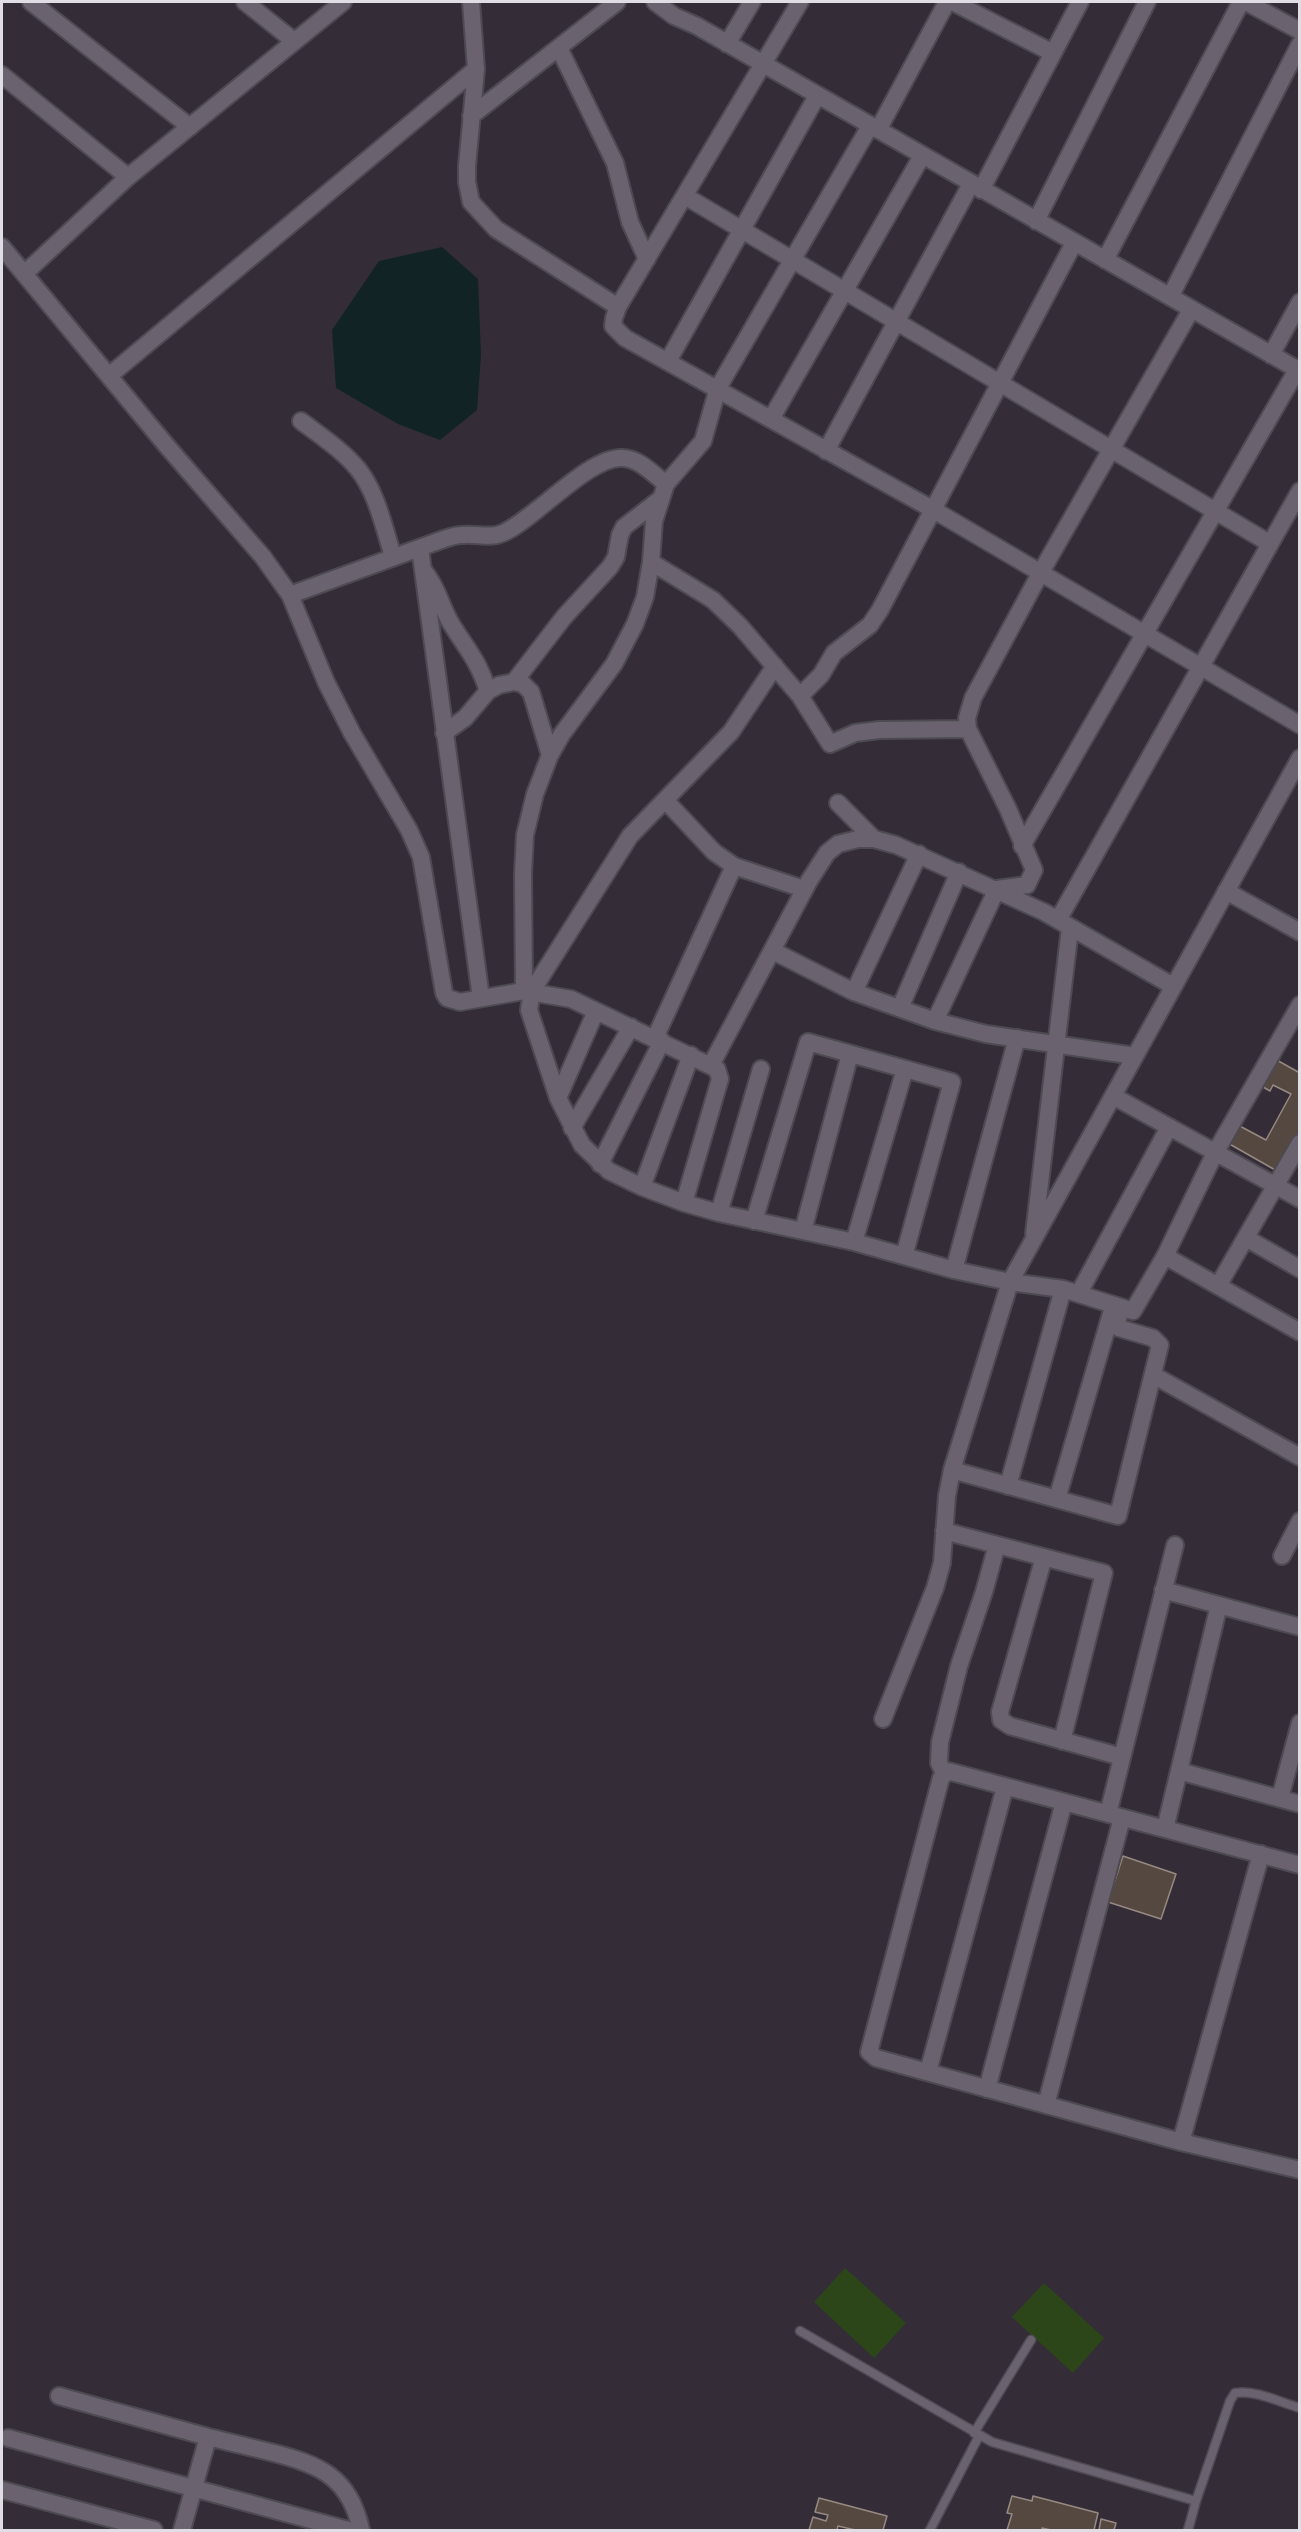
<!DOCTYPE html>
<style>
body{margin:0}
#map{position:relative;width:1301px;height:2532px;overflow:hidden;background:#342d38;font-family:Signika,sans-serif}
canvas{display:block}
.frame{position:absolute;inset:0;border:3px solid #e1dde4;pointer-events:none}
</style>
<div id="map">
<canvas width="1301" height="2532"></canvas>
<div class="frame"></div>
</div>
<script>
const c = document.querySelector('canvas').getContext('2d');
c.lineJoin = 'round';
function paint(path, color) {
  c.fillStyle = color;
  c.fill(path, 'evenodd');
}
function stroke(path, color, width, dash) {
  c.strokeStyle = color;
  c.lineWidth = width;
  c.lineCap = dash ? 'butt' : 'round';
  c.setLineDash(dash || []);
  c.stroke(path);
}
const green = new Path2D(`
 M845,2268L906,2323L874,2358L814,2302Z
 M1044,2283L1104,2338L1073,2373L1012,2317Z`);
const water = new Path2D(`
 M442,247L478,279L481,355L477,410L440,440L398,424L336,388L332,330L379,261Z`);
const building = new Path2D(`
 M1273,1058L1300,1073V1131L1277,1171L1226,1142L1236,1124L1266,1140L1291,1094L1273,1085L1270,1091L1258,1084Z
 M1123,1856L1176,1874L1161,1919L1108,1902Z
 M1012,2496L1032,2501L1033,2496L1098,2513L1094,2530H1051L1042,2528V2530H1007L1012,2514L1007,2513Z
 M819,2498L887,2516L883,2530H855L838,2526L837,2530H809L813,2517L826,2521L828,2515L815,2512Z
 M1101,2519L1116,2523L1114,2530H1099Z`);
const lane = new Path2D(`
 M800,2331L992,2442L1196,2501L1230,2401L1235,2393C1257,2390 1279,2402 1300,2408
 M974,2433L1031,2340
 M930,2530L979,2436
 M1188,2530L1196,2501`);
const street = new Path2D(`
 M31,2L190,127
 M245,2L294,41
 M471,2L476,69L467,166V182L471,202L496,229L618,307
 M655,2L674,16L697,26L1300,371
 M800,2L618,307L614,318L613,326L625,338L932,509L1300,725
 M953,2L1053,53
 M1246,2L1300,31
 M727,44L752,2
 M559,48L615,163L630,222L647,259
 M2,75L128,177
 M471,116L617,2
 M878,130L947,2
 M981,190L1080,2
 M685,196L1269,543
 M1036,221L1147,2
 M2,247L166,445L263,557L290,595L326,682L352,733L409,830L421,857L444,993L447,998L460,1002L524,991L571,999L717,1069L720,1079L684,1203
 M1105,260L1241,2
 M24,274L128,177L343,2
 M1170,297L1300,44
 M1271,355L1300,302
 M668,361L817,96
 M110,375L476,69
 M771,419L922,156
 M301,421C321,436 342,450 358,469C377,493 384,528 393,556
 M826,451L971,184
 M420,548L481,998
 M651,562L713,600L740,626L800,696L830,744L855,733L879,730L968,729
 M424,571C440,591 440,606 452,625C468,651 478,660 488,691
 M290,595L444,539C450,537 456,535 462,535C476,533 490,539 503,533C535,519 590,455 623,458C640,459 653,474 666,484
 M775,666L731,732L630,836L532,991L529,1010L558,1098L582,1145L609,1171L642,1187L684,1203L719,1213L854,1242L954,1270L1010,1282L1063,1289L1133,1311L1165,1256L1215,1153L1300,1005
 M514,682L564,617L610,567L616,557L620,535L624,527L659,500
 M800,696L821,675L834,653L870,625L880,610L1074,243
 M444,733L465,718L488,691L499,685L514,682L523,684L531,692L550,755
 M666,801L714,852L734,866L804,889
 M838,803L874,839
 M1022,846L1297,370
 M1226,891L1300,932
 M1058,920L1300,491
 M773,951L854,992L935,1021L986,1034L1135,1056
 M524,991L523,874L525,835L535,794L550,755L562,734L614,664L635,624L645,597L651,562L654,521L666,484L703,441L718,388L870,126
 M854,992L919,854
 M900,1008L959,872
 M935,1021L997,889L1027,885L1034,870L1008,809L968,729L967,718L973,698L1041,572L1191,310
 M655,1038L734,866
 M711,1065L809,881L827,853L838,844L858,839H874L896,845L1044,912L1173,986
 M1113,1096L1300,1199
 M558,1098L596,1011
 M572,1128L631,1027
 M600,1164L662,1041
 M642,1187L691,1055
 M719,1213L761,1069
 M754,1221L808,1042L952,1082L904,1256
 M803,1231L850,1054
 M1034,1234L1070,928
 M1246,1238L1300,1269
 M854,1242L905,1069
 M1165,1256L1300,1332
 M954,1270L1017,1038
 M1218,1286L1300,1143
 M1079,1293L1169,1127
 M1121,1309L1117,1322L1119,1328L1153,1338L1160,1345L1118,1516L952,1470L1010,1282L1300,758
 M1153,1375L1300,1457
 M1008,1486L1063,1289
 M1057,1499L1113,1307
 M944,1531L1104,1573L1062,1741
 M1282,1556L1300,1521
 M1044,1557L1000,1712L1001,1720L1010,1726L1122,1757
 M1163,1590L1300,1627
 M883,1719L935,1588L942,1563L947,1496L952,1470
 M1179,1771L1300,1804
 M944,1773L939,1763L940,1742L959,1666L984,1592L997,1545
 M1280,1798L1300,1723
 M1108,1814L1175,1545
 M1165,1829L1219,1605
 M1300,1865L948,1771L941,1778L869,2052L876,2058L1181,2142L1300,2170
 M928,2072L1005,1787
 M987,2089L1064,1802
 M1046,2105L1122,1818
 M1181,2142L1261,1854
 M59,2396L208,2437L182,2530
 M208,2437C229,2442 250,2447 270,2452C319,2464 350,2477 361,2530
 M8,2438L348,2530
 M2,2490L154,2530`);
paint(green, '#2c4619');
paint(water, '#122325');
paint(building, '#544841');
stroke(building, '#978a82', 1.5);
stroke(lane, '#4e4a52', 11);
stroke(street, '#4e4a52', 20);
stroke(lane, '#6a636f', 8);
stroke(street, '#6a636f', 16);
</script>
